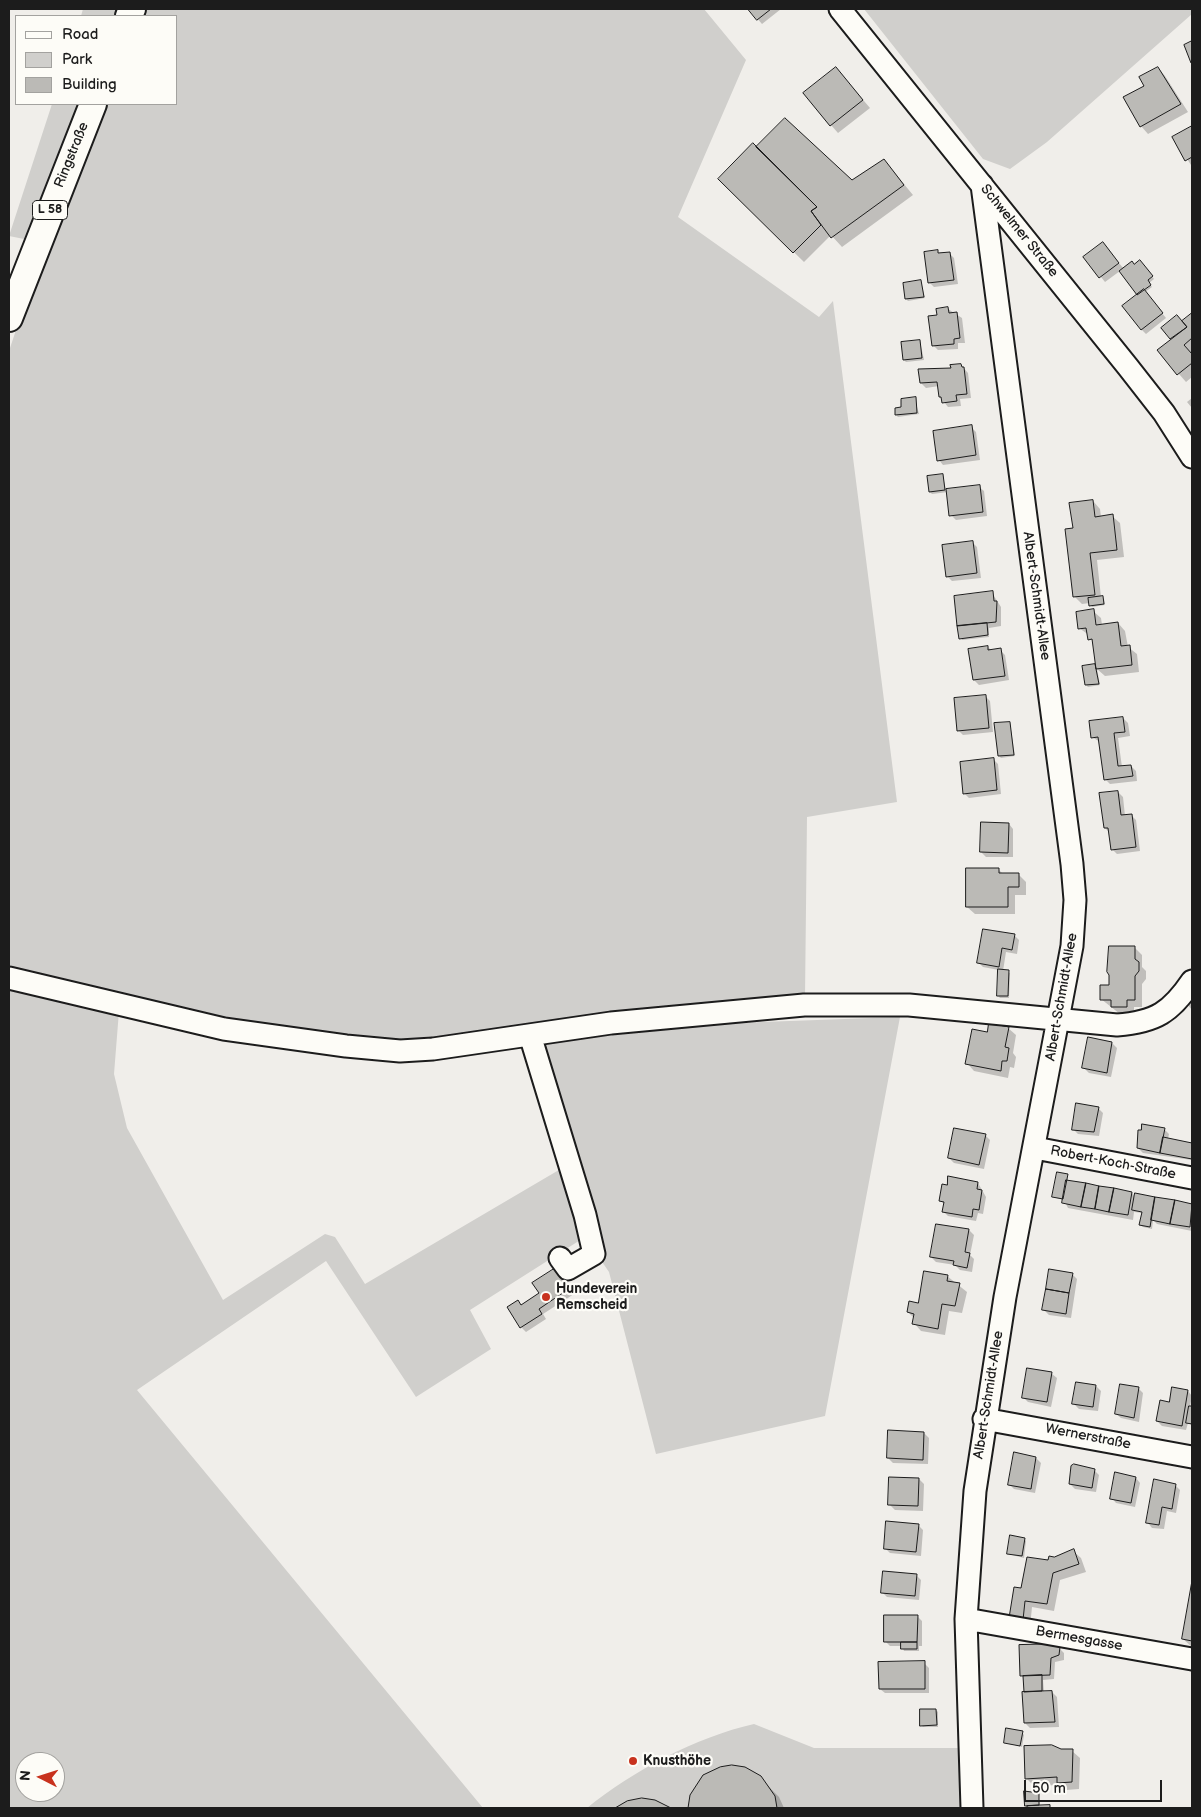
<!DOCTYPE html>
<meta charset="utf-8">
<style>
body{margin:0}
#map{position:relative;width:1201px;height:1817px;overflow:hidden;background:#f0eeea;font-family:"Balsamiq Sans",sans-serif}
canvas{display:block}
.frame{position:absolute;inset:0;border:10px solid #1c1c1c;pointer-events:none}
.legend{position:absolute;left:15px;top:15px;width:162px;height:90px;box-sizing:border-box;background:#fdfcf7;border:1px solid #a3a29f;margin:0;padding:6px 9px;list-style:none;font-size:15px;color:#1c1c1c}
.legend li{display:flex;align-items:center;gap:10px;height:25px}
.legend b{width:25px;border:1px solid #a3a29f}
.north{position:absolute;left:15px;top:1752px;width:50px;height:50px;box-sizing:border-box;background:#fdfcf7;border:1px solid #a3a29f;border-radius:50%;rotate:275deg;font-size:14px;font-weight:700;line-height:20px;text-align:center;color:#1c1c1c}
.north::after{content:'';display:block;margin:auto;width:18px;height:22px;background:#c8321e;clip-path:polygon(50% 0,100% 100%,50% 72%,0 100%)}
.scale{position:absolute;left:1024px;top:1780px;width:138px;height:22px;box-sizing:border-box;border:2px solid #1c1c1c;border-top:0;padding-left:6px;font-size:15px;line-height:18px;white-space:nowrap;color:#1c1c1c;-webkit-text-stroke:4px #fdfcf7;paint-order:stroke}
</style>
<div id="map">
<canvas width="1201" height="1817"></canvas>
<div class="frame"></div>
<ul class="legend">
<li><b style="height:6px;background:#fdfcf7"></b>Road</li>
<li><b style="height:14px;background:#d0cfcc"></b>Park</li>
<li><b style="height:14px;background:#bbbab6"></b>Building</li>
</ul>
<div class="north">N</div>
<div class="scale">50 m</div>
</div>
<script>
const c = document.querySelector('canvas').getContext('2d');
c.lineJoin = 'round';
function paint(path, color) {
  c.fillStyle = color;
  c.fill(path, 'evenodd');
}
function stroke(path, color, width, dash) {
  c.strokeStyle = color;
  c.lineWidth = width;
  c.lineCap = dash ? 'butt' : 'round';
  c.setLineDash(dash || []);
  c.stroke(path);
}
function label(font, color, halo, rows, align = 'center') {
  c.font = font + ' "Balsamiq Sans",sans-serif';
  c.lineWidth = 4.5;
  c.setLineDash([]);
  c.textBaseline = 'middle';
  c.strokeStyle = halo;
  c.fillStyle = color;
  for (const [text, x, y, turn = 0] of rows) {
    c.save();
    c.translate(x, y);
    c.rotate((+turn || 0) * Math.PI / 180);
    c.textAlign = isNaN(turn) ? turn : align;
    if (halo) c.strokeText(text, 0, 0);
    c.fillText(text, 0, 0);
    c.restore();
  }
}
const green = new Path2D(`
 M83,9H119L116,16H81Z
 M143,9H704L746,60L678,217L819,317L833,301L897,802L807,817L805,997L432,1044L253,1027L9,973V351L38,264L103,104H176V16H139Z
 M864,9H1192V14L1047,142L1010,169L983,159Z
 M52,104H80L24,239L9,236Z
 M9,983L119,1011L114,1074L127,1128L223,1300L325,1234L335,1237L365,1284L564,1167L527,1050L545,1042L734,1023L900,1017L825,1416L656,1454L609,1272L585,1237L470,1310L491,1349L416,1397L326,1261L137,1390L483,1808H9ZM25,1762H55V1792H25Z
 M754,1724L814,1748H960L961,1808H587C633,1771 696,1737 754,1724Z`);
const shadow = new Path2D(`
 M749,9H781L762,24Z
 M836,68L870,108L838,133L831,125Z
 M1158,68L1165,76L1188,112L1148,134L1141,126L1146,86Z
 M1192,127V164L1191,165L1173,137Z
 M757,149L852,182L884,160L913,195L842,247L831,235L804,262L719,179Z
 M1107,249L1124,269L1142,263L1154,279L1149,283L1152,287L1145,292L1166,318L1146,334L1141,329L1139,295L1120,271L1105,282L1085,257Z
 M926,253H949L954,258L958,284L934,287L929,282Z
 M921,282L925,298L908,301L906,299Z
 M948,309L962,318L965,343H958V349L938,350L933,345L938,316Z
 M1192,314V377L1186,382L1158,350L1172,340L1162,328L1182,322Z
 M920,341L924,360L906,362L904,360Z
 M961,365L968,373L971,398L960,399L961,406L948,407L940,397L939,386L926,388L921,383Z
 M1192,398V408L1187,402Z
 M915,399L919,414L898,417L896,415Z
 M971,427L976,432L980,460L943,465L939,460Z
 M943,475L946,491L979,487L984,491L987,516L956,520L951,515L948,492L932,494L930,492Z
 M1093,501L1100,509L1101,517L1112,516L1120,523L1124,557L1097,560L1101,597L1104,599L1105,605L1092,607L1090,603L1082,604L1075,597L1074,529Z
 M972,542L977,547L981,578L952,581L947,576Z
 M992,593L1001,607V626L989,628V637L962,640L955,597Z
 M1093,611L1101,618L1102,625L1118,623L1125,631L1128,647L1137,654L1139,672L1105,676L1097,669L1100,685L1088,687L1086,685L1084,667L1097,665L1094,644L1089,635L1079,628Z
 M988,647L992,651L1000,650L1005,655L1009,680L979,685L974,680Z
 M985,696L990,701L993,732L963,735L958,730Z
 M1123,718L1128,723L1130,736L1118,738L1122,767L1131,766L1136,771L1137,781L1110,784L1105,779L1100,742L1092,737Z
 M1010,723L1015,756L1001,758L999,756Z
 M993,759L998,764L1001,794L969,798L964,793Z
 M1118,792L1123,797L1125,816L1131,815L1136,820L1140,851L1117,854L1112,849L1110,833L1105,828Z
 M1009,824L1013,829V857H986L981,852Z
 M999,870L1003,874H1018L1026,882V895H1015V914H975L967,907Z
 M1014,935L1019,940L1017,954L1006,952L1003,971L1010,973L1009,998H1000L998,996L999,970L983,967L978,962Z
 M1134,947L1142,955V967L1146,971V979L1142,984V1007H1134V1014H1120L1101,999Z
 M1192,999V1010L1188,1005Z
 M1008,1028L1016,1035L1013,1053L1016,1057L1014,1068L1010,1067L1008,1078L974,1071L967,1063L988,1033Z
 M1112,1043L1117,1048L1111,1077L1089,1073L1084,1068Z
 M1098,1108L1103,1113L1099,1136L1078,1134L1073,1129Z
 M1164,1129L1169,1134L1168,1139L1192,1144V1160L1143,1153L1138,1148Z
 M985,1135L990,1140L984,1169L954,1163L949,1158Z
 M1067,1175L1068,1181L1132,1193L1135,1197L1136,1194L1192,1205V1231L1157,1224L1153,1220L1152,1229L1143,1227L1140,1225L1143,1213L1134,1212L1133,1220L1068,1208L1064,1200L1053,1197Z
 M978,1183L986,1197L983,1214L978,1213L976,1221L948,1216L943,1211L944,1204L940,1200L948,1186Z
 M969,1230L974,1235L970,1255L974,1259L972,1272L960,1270L955,1265L936,1262L931,1257Z
 M561,1274L574,1294L543,1314L546,1319L526,1332L521,1327L518,1302L522,1306L541,1294Z
 M1072,1274L1077,1279L1071,1318L1049,1315L1044,1310Z
 M947,1276L967,1292L962,1313L949,1311L945,1335L921,1331L914,1323L915,1319L908,1312L919,1304Z
 M1028,1369L1052,1374L1057,1378L1051,1407L1028,1402L1023,1397Z
 M1096,1386L1101,1391L1098,1411L1079,1409L1074,1404Z
 M1138,1388L1143,1393L1139,1422L1121,1418L1116,1414Z
 M1188,1391L1192,1396L1190,1407L1192,1408V1425L1188,1423L1186,1430L1162,1426L1157,1421L1170,1403Z
 M924,1433L929,1438L928,1464L893,1463L888,1458Z
 M1036,1458L1041,1463L1035,1493L1014,1489L1009,1484Z
 M1094,1470L1099,1475L1096,1492L1075,1489L1070,1484Z
 M1136,1478L1140,1483L1135,1507L1116,1503L1112,1498Z
 M919,1479L924,1484L923,1511L895,1510L890,1505Z
 M1175,1485L1180,1490L1176,1513L1167,1511L1164,1529L1152,1528L1148,1523Z
 M918,1525L923,1530L921,1556L890,1553L885,1548Z
 M1024,1539L1026,1541L1024,1558L1008,1554Z
 M1073,1551L1081,1558L1086,1572L1060,1580L1054,1611L1032,1607L1030,1627L1018,1625L1022,1590L1049,1561Z
 M916,1575L921,1580L919,1600L887,1597L882,1592Z
 M1192,1588V1647L1183,1639Z
 M917,1616L922,1621V1646H919V1651H904L902,1646H890L885,1641Z
 M1059,1648L1064,1653V1660L1055,1662L1054,1679L1043,1680L1044,1692H1052L1057,1697L1059,1727L1030,1728L1025,1723L1024,1678L1022,1675Z
 M924,1663L929,1668V1693H885L880,1689Z
 M936,1710L938,1712V1727H923L921,1725Z
 M1022,1733L1024,1735L1022,1747L1005,1742Z
 M1060,1750L1072,1751L1080,1758L1079,1789L1066,1790L1060,1785L1034,1786L1026,1778Z
 M754,1772L779,1797L784,1808H690L691,1796Z
 M1038,1794L1040,1806H1049L1052,1808H1028L1026,1805Z
 M628,1802L668,1808H669H618Z`);
const building = new Path2D(`
 M748,9H771L757,20Z
 M1192,41V63H1191L1184,45Z
 M836,67L863,100L830,126L803,93Z
 M1158,67L1181,104L1140,127L1123,97L1144,86L1139,77Z
 M785,118L852,180L884,159L904,185L831,238L811,211L817,207L756,147Z
 M1192,126V157L1185,161L1172,137Z
 M753,143L817,207L811,211L821,225L793,253L718,179Z
 M1103,242L1119,263L1099,278L1083,257Z
 M938,250V253L950,252L954,280L928,283L924,252Z
 M1140,260L1153,276L1148,280L1151,285L1137,295L1119,271L1132,261L1134,264Z
 M921,280L924,297L905,299L903,283Z
 M1144,289L1163,313L1141,330L1122,306Z
 M948,307L949,313L957,312L960,338L954,339V344L932,346L928,316L937,315L936,309Z
 M1192,313V338L1184,345L1192,354V363L1177,375L1157,350L1187,327L1182,321Z
 M1177,315L1187,327L1170,339L1161,328Z
 M920,340L922,358L903,360L901,342Z
 M961,364L962,367H964L967,394L956,395L957,401L942,403L941,397H939L937,382L920,383L918,369L951,368L950,365Z
 M916,397L917,413L895,415V408L901,407V399Z
 M972,425L976,455L937,461L933,431Z
 M943,474L945,490L929,492L927,476Z
 M980,485L983,512L949,516L946,489Z
 M1093,500L1095,517L1113,514L1117,550L1090,553L1095,595L1073,597L1065,529L1073,528L1069,503Z
 M973,541L977,573L946,577L942,545Z
 M993,591L994,601H997L996,622L957,626L954,596Z
 M1103,596L1104,604L1089,606L1088,598Z
 M1094,609L1096,625L1118,622L1121,646L1130,645L1132,665L1096,669L1092,639L1088,640L1086,628L1078,629L1076,612Z
 M987,623L988,635L959,639L957,626Z
 M988,646V650L1001,648L1005,676L973,680L968,649Z
 M1095,664L1099,684L1085,685L1082,666Z
 M986,695L989,728L957,731L954,698Z
 M1123,717L1125,732L1114,733L1118,766L1131,765L1133,776L1104,780L1098,737L1091,738L1089,721Z
 M1010,722L1014,755L998,756L994,723Z
 M994,758L997,790L963,794L960,762Z
 M1118,791L1121,815L1132,814L1136,847L1111,850L1108,828H1104L1099,793Z
 M981,822L1009,823L1008,853L980,852Z
 M966,868H999V873H1019V887H1008V907H966Z
 M983,929L1015,934L1012,950L1002,948L999,967L977,963Z
 M1109,946H1135V959L1139,962V971L1135,976V1000H1127V1007H1111V1000H1100V985H1109V975L1107,972Z
 M998,969L1009,970L1008,996H997Z
 M989,1023L1009,1027L1005,1047L1009,1048L1007,1061H1002L1001,1071L965,1064L972,1029L987,1032Z
 M1088,1037L1112,1042L1107,1073L1082,1068Z
 M1076,1103L1099,1107L1094,1132L1072,1130Z
 M1142,1124L1165,1128L1160,1153L1137,1148L1138,1130H1141Z
 M954,1128L986,1134L979,1165L948,1158Z
 M1163,1137L1192,1143V1159L1160,1153Z
 M1057,1172L1068,1174L1063,1199L1052,1197Z
 M948,1176L978,1182L977,1189L982,1190L979,1210L973,1209L972,1217L942,1212L944,1202L939,1201L942,1184L947,1185Z
 M1066,1180L1086,1183L1081,1207L1062,1203Z
 M1086,1183L1099,1186L1095,1209L1081,1207Z
 M1099,1186L1114,1188L1109,1212L1095,1209Z
 M1114,1188L1132,1192L1128,1215L1109,1212Z
 M1135,1193L1155,1197L1150,1227L1139,1225L1142,1212L1132,1210Z
 M1155,1197L1175,1200L1170,1224L1151,1220Z
 M1175,1200L1192,1204L1190,1227L1170,1224Z
 M936,1224L969,1229L965,1252L970,1253L967,1268L953,1265L954,1261L930,1257Z
 M557,1267L570,1288L539,1309L542,1314L520,1328L507,1307L518,1300L521,1305L539,1293L532,1283Z
 M1049,1269L1073,1273L1069,1293L1046,1289Z
 M924,1271L948,1275L947,1281L960,1283L955,1306L942,1304L938,1329L912,1324L914,1314L907,1312L909,1301L918,1303Z
 M1046,1289L1069,1293L1066,1314L1042,1310Z
 M1027,1368L1052,1372L1047,1402L1022,1398Z
 M1076,1382L1096,1385L1093,1407L1072,1404Z
 M1120,1384L1139,1387L1134,1418L1115,1414Z
 M1172,1387L1188,1390L1182,1426L1156,1421L1160,1400L1169,1402Z
 M1189,1406H1192V1424L1186,1423Z
 M888,1430L924,1432L923,1460L887,1458Z
 M1014,1452L1036,1457L1031,1489L1008,1485Z
 M1074,1464L1095,1469L1092,1488L1069,1484L1071,1466Z
 M1115,1472L1136,1477L1131,1503L1110,1499Z
 M889,1477L919,1478L918,1506L888,1505Z
 M1154,1479L1176,1484L1172,1509L1162,1507L1159,1525L1146,1523Z
 M886,1521L919,1524L916,1552L884,1549Z
 M1010,1535L1025,1538L1022,1556L1007,1554Z
 M1074,1549L1079,1564L1053,1573L1047,1604L1025,1601L1023,1620L1009,1618L1014,1587L1021,1588L1027,1557L1048,1560L1049,1556L1054,1557Z
 M883,1571L917,1574L915,1596L881,1593Z
 M1192,1581V1641L1182,1639Z
 M884,1615H918L917,1642H884Z
 M901,1642H917V1649H901Z
 M1050,1644L1060,1647L1059,1655L1051,1658L1050,1675L1020,1676L1019,1645Z
 M925,1661V1689H879L878,1662Z
 M1042,1675V1691L1024,1692L1023,1676Z
 M1052,1691L1055,1722L1024,1723L1022,1692Z
 M920,1709H936L937,1725L920,1726Z
 M1006,1728L1023,1731L1020,1746L1004,1743Z
 M1052,1745L1061,1749H1073L1072,1782L1057,1783V1777L1025,1779L1024,1746Z
 M732,1765L745,1767L761,1776L775,1796L777,1808H688L690,1795L703,1775L720,1767Z
 M1024,1791L1039,1793V1805L1025,1806Z
 M642,1798L655,1800L671,1808H615L627,1801Z
 M1050,1805V1808H1027V1806Z`);
const minor = new Path2D(`
 M840,9L1128,367L1164,413L1192,457
 M9,978L224,1029L346,1046L400,1051L433,1049L611,1023L804,1005H909L1117,1025C1156,1022 1171,1012 1192,981
 M530,1035L585,1215L594,1254L568,1269L560,1258
 M1035,1148L1192,1178
 M984,1419L1192,1457
 M966,1619L1192,1659
 M972,1808L966,1619L975,1491L1005,1297L1072,946L1075,900L1072,864L982,185`);
const major = new Path2D(`
 M129,16L132,9
 M9,318L93,104`);
const markers = [
 [546,1297,5,"#c8321e"],
 [633,1761,5,"#c8321e"]
];
const shields = [
 [50,210,35]
];
const shieldNames = [
 ["L 58",50,210]
];
const streetNames = [
 ["Ringstraße",72,155,-68],
 ["Schwelmer Straße",1019,231,51],
 ["Albert-Schmidt-Allee",1036,596,82],
 ["Albert-Schmidt-Allee",1062,997,-80],
 ["Robert-Koch-Straße",1113,1163,11],
 ["Albert-Schmidt-Allee",989,1395,-81],
 ["Wernerstraße",1088,1437,11],
 ["Bermesgasse",1079,1639,10]
];
const poiNames = [
 ["Hundeverein",556,1289],
 ["Remscheid",556,1305],
 ["Knusthöhe",643,1761]
];
paint(green, '#d0cfcc');
paint(shadow, '#0003');
paint(building, '#bbbab6');
stroke(building, '#1c1c1c', 1);
stroke(minor, '#1c1c1c', 25);
stroke(major, '#1c1c1c', 30);
stroke(minor, '#fdfcf7', 21);
stroke(major, '#fdfcf7', 26);
for (const [x, y, r, color] of markers) {
  const dot = new Path2D();
  dot.arc(x, y, r, 0, 2 * Math.PI);
  c.fillStyle = color;
  c.fill(dot);
  stroke(dot, '#fdfcf7', 2);
}
for (const [x, y, w] of shields) {
  const box = new Path2D();
  box.roundRect(x - w / 2, y - 9.5, w, 19, 4);
  c.fillStyle = '#fdfcf7';
  c.fill(box);
  stroke(box, '#1c1c1c', 1);
}
label('bold 12px', '#1c1c1c', null, shieldNames);
label('14px', '#1c1c1c', '#fdfcf7', streetNames);
label('bold 14px', '#1c1c1c', '#fdfcf7', poiNames, 'left');
</script>
